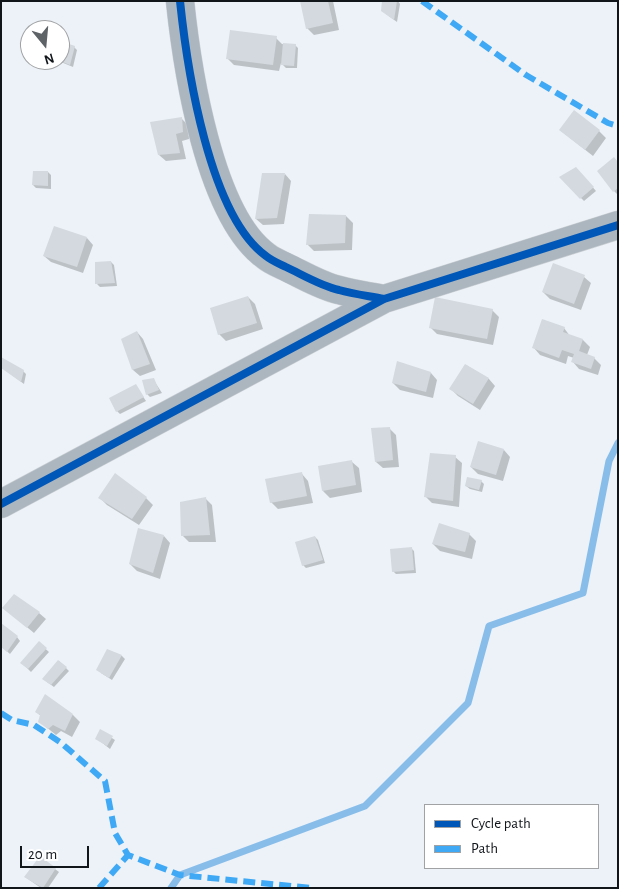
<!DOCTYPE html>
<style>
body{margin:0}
#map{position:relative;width:619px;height:889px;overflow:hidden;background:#ecf2f8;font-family:"Alegreya Sans",sans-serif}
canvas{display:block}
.frame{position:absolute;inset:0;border:2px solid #11161b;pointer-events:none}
.legend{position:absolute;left:424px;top:804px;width:175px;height:65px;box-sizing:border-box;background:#fff;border:1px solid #a0a2a4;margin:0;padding:6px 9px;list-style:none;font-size:15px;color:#11161b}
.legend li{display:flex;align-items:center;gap:10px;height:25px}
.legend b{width:25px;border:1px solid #a0a2a4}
.north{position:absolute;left:20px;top:20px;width:50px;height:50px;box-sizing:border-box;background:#fff;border:1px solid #a0a2a4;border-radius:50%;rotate:163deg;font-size:14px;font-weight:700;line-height:20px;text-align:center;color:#11161b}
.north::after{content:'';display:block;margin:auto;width:18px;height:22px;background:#5e6368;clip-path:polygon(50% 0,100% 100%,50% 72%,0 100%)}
.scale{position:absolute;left:20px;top:846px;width:69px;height:22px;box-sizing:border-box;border:2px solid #11161b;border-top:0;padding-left:6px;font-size:15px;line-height:18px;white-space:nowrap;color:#11161b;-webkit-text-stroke:4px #fff;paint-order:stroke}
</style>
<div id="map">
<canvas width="619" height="889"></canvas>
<div class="frame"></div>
<ul class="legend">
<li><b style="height:6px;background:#0057b8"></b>Cycle path</li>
<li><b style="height:6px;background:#3fa9f5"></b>Path</li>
</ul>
<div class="north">N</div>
<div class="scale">20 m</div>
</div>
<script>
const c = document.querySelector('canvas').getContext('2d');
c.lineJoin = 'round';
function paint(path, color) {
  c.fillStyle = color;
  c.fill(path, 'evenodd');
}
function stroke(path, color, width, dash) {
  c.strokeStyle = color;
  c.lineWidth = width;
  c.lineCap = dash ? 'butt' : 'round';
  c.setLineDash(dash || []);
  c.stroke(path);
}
const shadow = new Path2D(`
 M302,1H333L339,30L314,35L307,28Z
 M384,1H398L400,4L397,22L386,14Z
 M276,38L282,44L295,45L298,48L297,68H286L281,63L279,71L234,65L227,58Z
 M60,43L74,47L77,50L73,67L56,60H60Z
 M181,118L188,125L189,139L182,141L186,159L166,161L159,155Z
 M560,130L599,131L606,138L593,156Z
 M618,163V194H617L614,191Z
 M576,168L596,191L584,201L561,178Z
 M48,172L51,175V189L36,188L33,185Z
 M285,174L291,181L284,224L263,225L256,219Z
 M346,216L353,223L352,250L314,251L307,244Z
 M87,238L93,245L83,273L51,262L44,256Z
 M111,262L114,265L117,286L100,287L97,284Z
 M584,277L591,283L581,310L550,299L543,292Z
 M248,297L255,304L263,329L226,341L219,334Z
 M492,310L499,317L493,345L437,334L430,327Z
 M564,328L570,336L583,340L590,347L587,355L594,358L601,365L598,375L579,369L573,362L574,358L568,356L566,364L540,355L534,348Z
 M137,332L143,339L156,370L140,376L133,370Z
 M466,365L489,379L495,386L480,410L458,396L451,389Z
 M1,367L23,371L26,374L24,384Z
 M431,373L437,380L433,398L400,390L393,383Z
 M153,379L162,393L150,397L147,394Z
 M136,386L146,401L120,414L117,411Z
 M389,428L396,435L399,467L383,468L376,462Z
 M504,450L510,457L503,481L478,474L471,467Z
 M455,457L462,463L459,507L432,503L426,497Z
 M352,462L359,468L362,492L330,498L323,491L319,467Z
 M302,474L308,481L313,503L278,509L271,502Z
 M481,481L484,484L482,492L470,489L466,486Z
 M100,498H146L153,505L139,525L107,505Z
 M205,498L212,505L216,542H189L182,535Z
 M469,534L476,541L472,559L440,551L433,544Z
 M164,536L170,543L160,579L137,571L130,564Z
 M315,537L318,540L325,563L306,568L303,565Z
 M411,548L414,551L416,573L396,574L393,571Z
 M4,608L39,613L46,619L34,633Z
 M17,637L20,641L10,654L1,646Z
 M39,643L49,652L31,672L25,666Z
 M108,651L122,656L125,659L112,680L101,673Z
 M59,661L69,671L54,687L47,682Z
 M46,696L73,715L80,722L72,737L61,731L56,735L40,722L41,716L36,712Z
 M101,731L115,740L110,749L96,738Z
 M40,858L59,872L48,888H41L25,877Z`);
const stream = new Path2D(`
 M171,888L180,875L365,806L468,703L489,626L583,593L609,461L618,443`);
const building = new Path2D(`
 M300,1H328L333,23L306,29Z
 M382,1H397L394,20L381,11Z
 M230,30L277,36L273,65L226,59Z
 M60,41L75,46L70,65L60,61Z
 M283,43L296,44L294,66L281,65Z
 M574,110L600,130L585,150L559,130Z
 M182,117L183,132L176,134L180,153L158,155L150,122Z
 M614,157L618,162V188L613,192L597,171Z
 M576,167L594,187L580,199L559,177Z
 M33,171H48V186L32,185Z
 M262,173H285L277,218L255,219Z
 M309,214L346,215L345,243L306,245Z
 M54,226L87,237L77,267L43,256Z
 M111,261L115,283L95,284V262Z
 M553,263L585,275L574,304L542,292Z
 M248,296L257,323L218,335L210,308Z
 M435,297L493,309L487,339L429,328Z
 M542,319L565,327L563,332L583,339L579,351L595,357L591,369L571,362L574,354L562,350L559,358L532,348Z
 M137,331L150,364L132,370L121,339Z
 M1,357L24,370L21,382L1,368Z
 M397,361L431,372L426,392L392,383Z
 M465,364L489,378L473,404L449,389Z
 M154,378L159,390L146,395L142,380Z
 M136,384L144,397L116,412L109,398Z
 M390,427L393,460L375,462L371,428Z
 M478,441L504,449L496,475L470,467Z
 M430,453L456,455L453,501L424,497Z
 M352,460L356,485L322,491L318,466Z
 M302,472L307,496L270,503L265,479Z
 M115,473L147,497L132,519L98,498Z
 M467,477L482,480L479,490L465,486Z
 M206,497L210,535L181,536L180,502Z
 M439,523L470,533L465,552L432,544Z
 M138,528L164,535L153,573L129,564Z
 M315,536L323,560L302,566L295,542Z
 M412,547L414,570L392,572L390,549Z
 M14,594L40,612L27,628L2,608Z
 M1,623L18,636L7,652L1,647Z
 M39,641L47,648L28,669L20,663Z
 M107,649L122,655L109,678L96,670Z
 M58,660L67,667L51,685L42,679Z
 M45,694L73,714L65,731L53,725L48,729L38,722L40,715L35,712Z
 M100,729L113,736L107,746L95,739Z
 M40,856L56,868L43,888L24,877Z`);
const minor = new Path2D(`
 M180,1C187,68 209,215 266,256C272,261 280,264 286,267C303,275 321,286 339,290C353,294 369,296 384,299
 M1,504L384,299L618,225`);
const quiet = new Path2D(`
 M422,1L526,75L608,123L618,126
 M1,713L12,720L34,725L60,742L105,781L115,833L128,855L180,875L312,888
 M99,888L128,855`);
const cycleway = new Path2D(`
 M180,1C187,68 209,215 266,256C272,261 280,264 286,267C303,275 321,286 339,290C353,294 369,296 384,299
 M1,504L384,299L618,225`);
paint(shadow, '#0003');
stroke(stream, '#88bdea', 7);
paint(building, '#d3d9de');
stroke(minor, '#cacfd4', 29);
stroke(minor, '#acb6be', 28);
stroke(quiet, '#3fa9f5', 6, [12, 6]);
stroke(cycleway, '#0057b8', 8);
</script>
